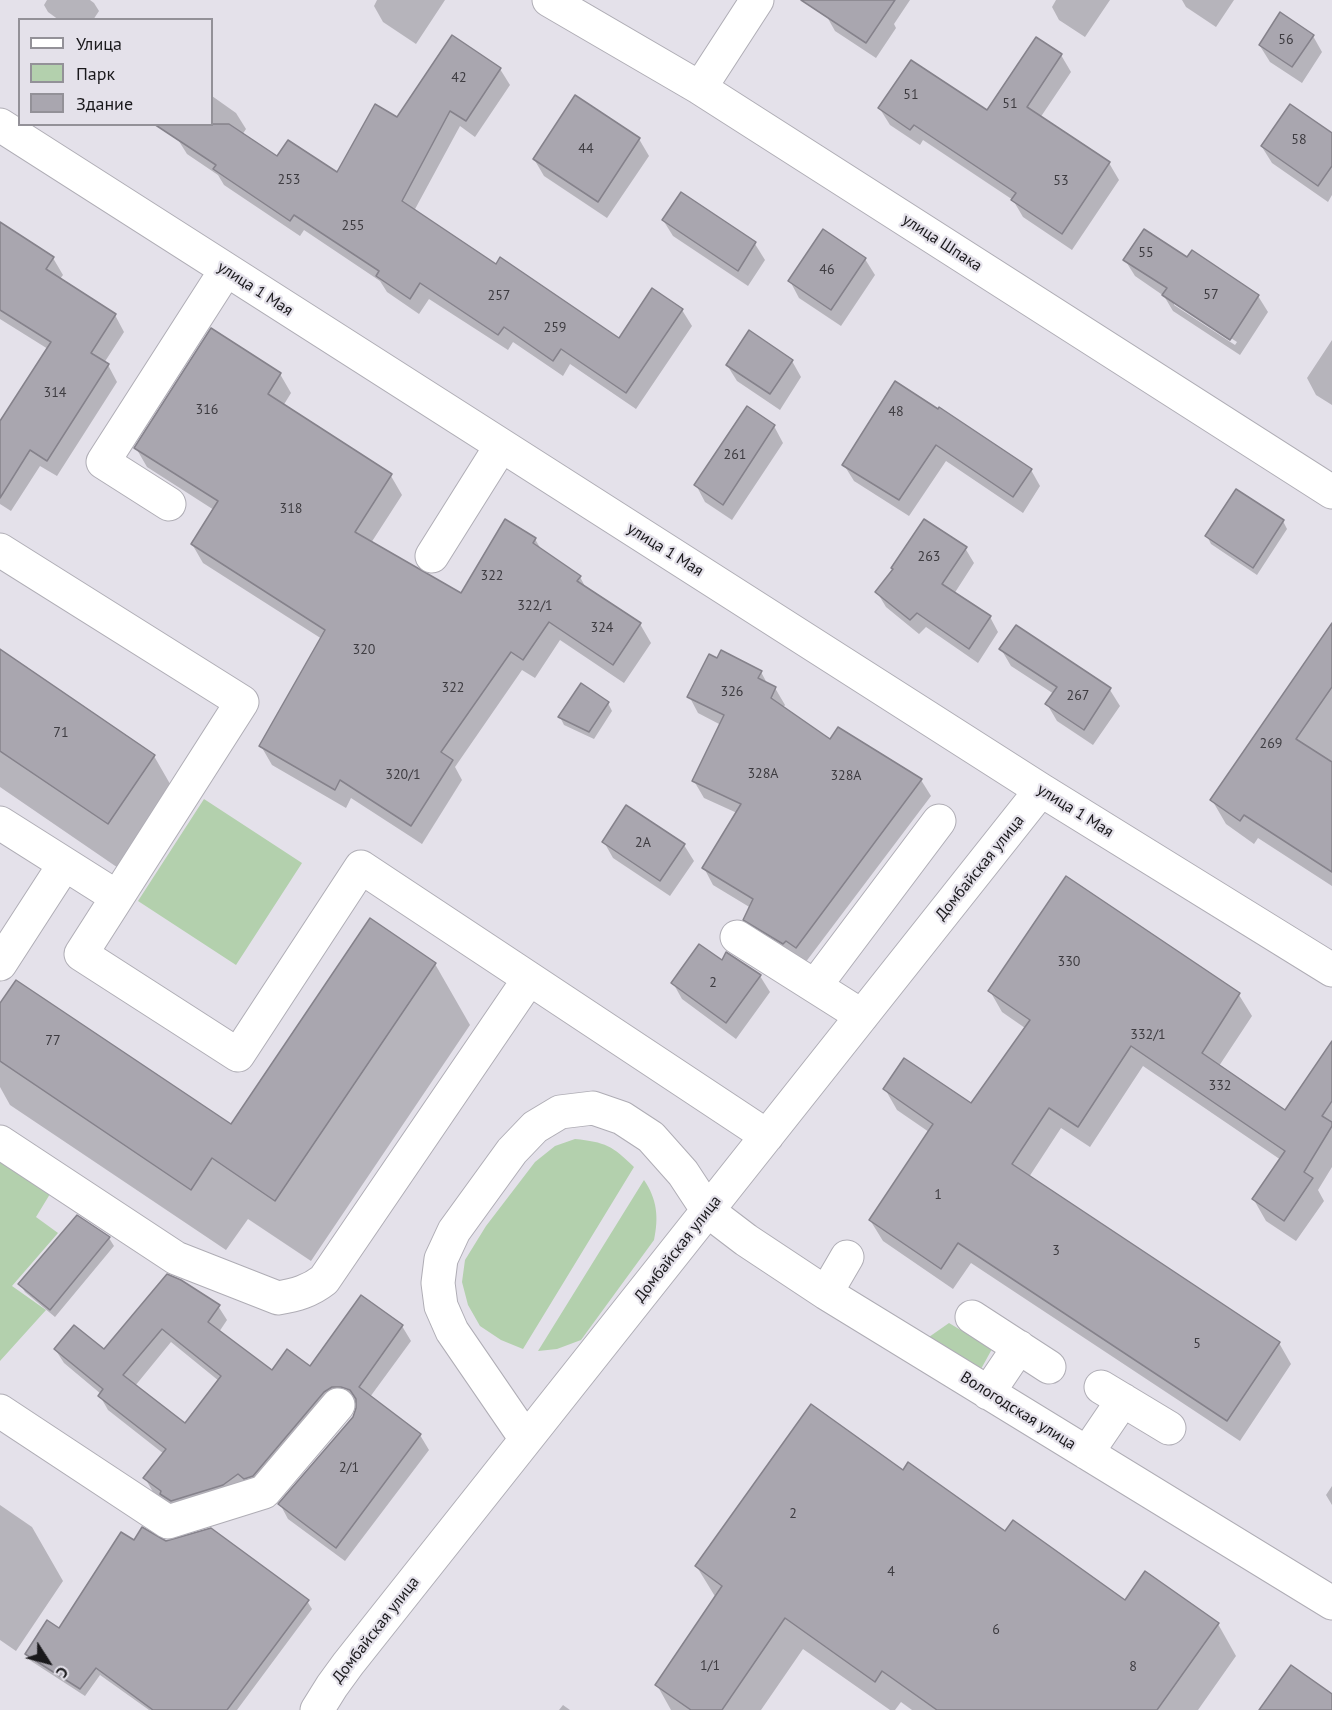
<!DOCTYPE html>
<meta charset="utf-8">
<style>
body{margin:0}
#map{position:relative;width:1332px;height:1710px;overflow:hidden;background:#e4e1ea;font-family:"PT Sans",sans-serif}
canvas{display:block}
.legend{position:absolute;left:18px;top:18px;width:195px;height:108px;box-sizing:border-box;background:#e4e1ea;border:2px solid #939198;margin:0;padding:8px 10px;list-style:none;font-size:18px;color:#1a191c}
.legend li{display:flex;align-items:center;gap:12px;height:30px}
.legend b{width:30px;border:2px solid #939198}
.north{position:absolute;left:18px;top:1632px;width:60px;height:60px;-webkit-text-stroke:4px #e4e1ea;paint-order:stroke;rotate:126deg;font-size:16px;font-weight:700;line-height:24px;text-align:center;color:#1a191c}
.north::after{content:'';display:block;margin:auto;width:21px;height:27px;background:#1a191c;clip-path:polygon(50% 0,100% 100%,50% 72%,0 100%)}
</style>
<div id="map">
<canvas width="1332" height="1710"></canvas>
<ul class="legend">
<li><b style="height:8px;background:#fff"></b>Улица</li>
<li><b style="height:16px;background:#b3d0ad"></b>Парк</li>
<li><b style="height:16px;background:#a9a6af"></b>Здание</li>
</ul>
<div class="north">С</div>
</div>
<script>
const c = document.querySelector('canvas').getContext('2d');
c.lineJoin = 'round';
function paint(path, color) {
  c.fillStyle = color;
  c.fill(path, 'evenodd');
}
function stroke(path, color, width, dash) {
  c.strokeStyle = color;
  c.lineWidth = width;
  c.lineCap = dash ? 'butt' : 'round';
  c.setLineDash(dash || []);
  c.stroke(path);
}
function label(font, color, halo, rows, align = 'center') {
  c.font = font + ' "PT Sans",sans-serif';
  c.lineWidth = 4.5;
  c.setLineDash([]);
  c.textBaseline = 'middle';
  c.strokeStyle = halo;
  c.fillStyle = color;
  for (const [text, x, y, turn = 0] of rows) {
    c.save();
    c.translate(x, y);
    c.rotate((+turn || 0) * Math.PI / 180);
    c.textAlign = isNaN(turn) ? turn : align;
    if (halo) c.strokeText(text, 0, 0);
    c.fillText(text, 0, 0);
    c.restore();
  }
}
const green = new Path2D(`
 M204,799L302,863L236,965L138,901Z
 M575,1139C605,1142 613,1146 634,1167L523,1349L501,1340L480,1326L468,1305L462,1282L465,1260L486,1226L535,1162L555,1146Z
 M0,1160L50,1194L36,1217L58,1233L12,1286L46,1310L0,1361Z
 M644,1180C657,1199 659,1217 654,1240L581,1340L557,1349L538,1351Z
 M949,1323L992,1349L981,1369L929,1337Z`);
const shadow = new Path2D(`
 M47,0H90L94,3L99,11L93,20H59L48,12L44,5Z
 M377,0H445L416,44L383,22L374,6Z
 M835,0H910L894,24L896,28L876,58L835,31L826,15Z
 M1056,0H1110L1085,37L1059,20L1052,7Z
 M1182,0H1234L1216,27L1186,7Z
 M1313,36L1322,52L1302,83L1270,62L1260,46Z
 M1061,55L1071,72L1040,118L1109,163L1119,180L1072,250L1023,217L1013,200L923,140L920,145L890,125L880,109L988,112Z
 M500,69L510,85L475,137L460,126L414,211L496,266L619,340L682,310L692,326L636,409L570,364L563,376L513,342L508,350L429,299L419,314L387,292L380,281L304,230L300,236L224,185L218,175L187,154L177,138L212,124V96L236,113L246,129L242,135L277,158L337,174L398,119Z
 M576,97L639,139L649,156L607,218L544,176L534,159Z
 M1332,135V195L1328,202L1272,163L1262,147Z
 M681,194L755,244L765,260L748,286L673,236L663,220Z
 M0,224L53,258L63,275L60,279L115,315L124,332L104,363L108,365L117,382L57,476L40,466L11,511L0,504V424L48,349L0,319Z
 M865,259L875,275L841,326L799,298L790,281Z
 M1187,259L1258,296L1268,312L1240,355L1173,311L1164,296L1135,276L1125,260ZM1174,301L1237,342L1235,345L1174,305Z
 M1332,340V405L1316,395L1307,378Z
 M792,361L801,377L780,410L737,381L727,365Z
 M280,374L291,393L283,406L391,476L402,495L371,543L462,595L535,539L542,551L580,577L587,590L640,624L651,643L624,683L560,640L535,678L522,670L455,767L462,780L422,844L351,798L346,808L272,765L261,746L322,639L203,563L192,544L214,510L147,467L136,448Z
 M895,383L1031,470L1040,486L1023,513L946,461L909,516L854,481L844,465Z
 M774,426L783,443L732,520L705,502L696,485Z
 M1283,521L1287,529L1257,575L1211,544L1207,536Z
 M965,548L974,563L954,594L990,617L998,632L978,663L926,627L919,634L886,607L877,592Z
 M1016,627L1110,690L1120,706L1093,745L1057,721L1047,704L1054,694L1011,666L1001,649Z
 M1332,644V886L1258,838L1254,844L1226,824L1212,800Z
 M0,651L154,756L189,817L143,885L0,787Z
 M718,660L761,672L768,685L775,688L785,705L783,708L831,741L921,780L931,796L805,963L754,936L745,920L751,908L713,885L704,868L737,813L704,798L694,781L721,725L698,713L689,696Z
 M608,703L612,711L594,739L564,725L560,717Z
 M604,842L684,845L694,861L670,896L613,858Z
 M1066,878L1239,995L1252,1016L1219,1066L1285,1112L1332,1050V1167L1318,1190L1324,1201L1296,1241L1266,1221L1254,1200L1281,1160L1143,1066L1090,1147L1061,1128L1029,1177L1279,1343L1291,1364L1240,1441L971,1263L953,1289L883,1241L870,1220L929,1132L897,1110L885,1089L971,1106L1025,1028L1002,1012L990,991Z
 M723,963L760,976L770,992L736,1039L682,999L673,983Z
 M435,964L470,1025L311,1261L248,1219L226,1250L10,1105L0,1087V1006L231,1126Z
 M77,1217L109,1238L114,1246L55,1317L25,1292L20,1284Z
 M361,1297L402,1326L411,1341L370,1397L420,1435L429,1450L345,1561L288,1519L280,1504L354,1417L358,1404L351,1401L261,1490L180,1515L153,1492L145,1478L164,1454L108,1410L100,1396L101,1394L64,1363L55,1349L104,1351L218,1306L227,1320L219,1332L272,1372L311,1368ZM171,1342L219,1381L186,1425L135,1386Z
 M903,1472L1125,1602L1218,1624L1236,1656L1198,1710H912L901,1702L895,1710H890L803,1649L761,1710H671L657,1685L716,1598L697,1567Z
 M1332,1486V1505L1326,1495Z
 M0,1505L32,1527L63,1581L16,1651L0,1640Z
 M135,1542H166L307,1601L312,1609L237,1710H149L100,1675L85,1696L31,1661L27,1654L59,1630Z
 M563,1705L570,1710H559Z`);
const building = new Path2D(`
 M801,0H895L866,43Z
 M1280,12L1314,35L1292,67L1259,45Z
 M452,35L501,68L466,121L450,111L402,201L496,264L500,257L619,338L652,288L683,309L626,393L561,349L553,361L504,327L498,335L420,283L410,299L376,276L379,271L294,215L290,221L213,169L216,165L154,124H229L277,156L288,140L337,172L375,104L397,117Z
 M1036,37L1062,54L1027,107L1110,162L1062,234L1011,200L1016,193L914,125L910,130L878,108L911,60L987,110Z
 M575,95L640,138L598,202L533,159Z
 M1290,104L1332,133V166L1318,186L1261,146Z
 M681,192L756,242L738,271L662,220Z
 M0,222L54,257L46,269L116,314L91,353L109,364L47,461L30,450L0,498V421L51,342L0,310Z
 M823,229L866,258L831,310L788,281Z
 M1144,229L1187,257L1192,250L1259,295L1230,340L1162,295L1167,288L1123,260Z
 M211,328L281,373L268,394L392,474L355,532L461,593L505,519L536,538L533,543L581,576L577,581L641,623L613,665L549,622L523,660L511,652L441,752L453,760L411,826L340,780L335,790L259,746L325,630L191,544L218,501L134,448Z
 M749,330L793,360L770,394L726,365Z
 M895,381L938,409L939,407L1032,469L1013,497L936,445L899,500L842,465Z
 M747,406L775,425L723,505L694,485Z
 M1236,489L1284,520L1253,568L1205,536Z
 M924,519L967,547L942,584L991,616L969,649L917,613L910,620L875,592L893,569L891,568Z
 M1332,623V687L1296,739L1332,762V872L1244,815L1240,821L1210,800Z
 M1016,625L1111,688L1084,730L1045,704L1057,687L999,649Z
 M0,649L155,755L108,824L0,751Z
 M721,650L762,671L758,678L776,687L771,698L830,739L838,727L922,779L796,948L786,941L783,944L743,920L753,899L702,868L741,804L692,781L724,715L687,697L709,654L717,658Z
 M581,683L609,702L589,732L558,717Z
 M626,805L685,844L660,881L602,842Z
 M1066,876L1240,993L1202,1053L1285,1110L1332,1041V1101L1322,1116L1332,1122V1126L1304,1172L1313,1178L1284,1221L1252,1199L1285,1151L1131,1046L1078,1127L1049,1108L1012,1164L1280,1342L1227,1421L958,1243L941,1269L869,1220L933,1124L883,1089L904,1058L971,1103L1030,1020L988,991Z
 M370,918L436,963L275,1201L212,1158L191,1190L0,1061V1003L16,980L231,1124Z
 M699,944L722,960L726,952L761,975L726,1023L671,983Z
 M77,1215L110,1237L50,1310L18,1284Z
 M167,1274L181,1280L220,1305L208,1322L272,1370L287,1349L310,1366L361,1295L403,1325L359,1387L421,1434L336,1548L278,1504L353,1417L356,1408V1399L350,1390L341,1387H332L324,1392L253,1476L244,1479L238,1474L223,1485L171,1501L160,1494L161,1491L143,1478L166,1449L98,1396L103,1389L54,1349L74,1325L104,1349ZM162,1329L221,1376L185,1423L123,1375Z
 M811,1404L903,1470L908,1462L1005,1531L1013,1520L1125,1600L1145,1571L1219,1623L1157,1710H937L882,1671L875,1682L785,1618L722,1710H691L655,1685L722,1586L695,1566Z
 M142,1527L166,1541L211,1528L309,1600L227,1710H153L96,1668L80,1689L25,1654L47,1620L59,1628L121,1532L134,1540Z
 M1291,1665L1332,1694V1710H1259Z`);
const minor = new Path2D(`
 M549,0L700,88L1332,492
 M700,88L757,0
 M0,125L1041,790L1332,970
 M169,504L103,462L226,270
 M0,550L242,702L81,954L238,1055L361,867L767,1136
 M432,556L501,446
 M0,823L117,897
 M737,937L862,1016
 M0,964L64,865
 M815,986L939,821
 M0,1142L176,1258L278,1298C296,1295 310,1291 324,1280L529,979
 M826,1293L847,1257
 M972,1317L1049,1367
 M1101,1387L1169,1428
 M988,1393L1019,1347
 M0,1411L168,1522L264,1492L338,1405
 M526,1439L452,1331L441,1306L438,1283L441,1259L454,1231L512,1151L535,1127L560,1112L593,1108L622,1118L651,1137L683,1173L708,1211L746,1240L826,1293L1332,1603
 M1087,1453L1123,1400
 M317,1710L332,1686L348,1664L1041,790`);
const numberNames = [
 ["56",1286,40],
 ["42",459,78],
 ["51",911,95],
 ["51",1010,104],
 ["58",1299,140],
 ["44",586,149],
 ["253",289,180],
 ["53",1061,181],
 ["255",353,226],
 ["55",1146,253],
 ["46",827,270],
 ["57",1211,295],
 ["257",499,296],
 ["259",555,328],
 ["314",55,393],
 ["316",207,410],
 ["48",896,412],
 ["261",735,455],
 ["318",291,509],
 ["263",929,557],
 ["322",492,576],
 ["322/1",535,606],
 ["324",602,628],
 ["320",364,650],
 ["322",453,688],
 ["326",732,692],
 ["267",1078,696],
 ["71",61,733],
 ["269",1271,744],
 ["328А",763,774],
 ["320/1",403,775],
 ["328А",846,776],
 ["2А",643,843],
 ["330",1069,962],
 ["2",713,983],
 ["332/1",1148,1035],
 ["77",53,1041],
 ["332",1220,1086],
 ["1",938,1195],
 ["3",1056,1251],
 ["5",1197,1344],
 ["2/1",349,1468],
 ["2",793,1514],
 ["4",891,1572],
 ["6",996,1630],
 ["1/1",710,1666],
 ["8",1133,1667]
];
const streetNames = [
 ["улица Шпака",942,243,33],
 ["улица 1 Мая",255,289,33],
 ["улица 1 Мая",665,550,32],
 ["улица 1 Мая",1075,811,32],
 ["Домбайская улица",980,868,-51],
 ["Домбайская улица",678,1249,-52],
 ["Вологодская улица",1018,1411,32],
 ["Домбайская улица",376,1630,-52]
];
paint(green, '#b3d0ad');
paint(shadow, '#0003');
paint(building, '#a9a6af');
stroke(building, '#85828b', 1.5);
stroke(minor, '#afadb5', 35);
stroke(minor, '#fff', 33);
label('14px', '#3e3c41', null, numberNames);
label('16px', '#1a191c', '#e4e1ea', streetNames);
</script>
